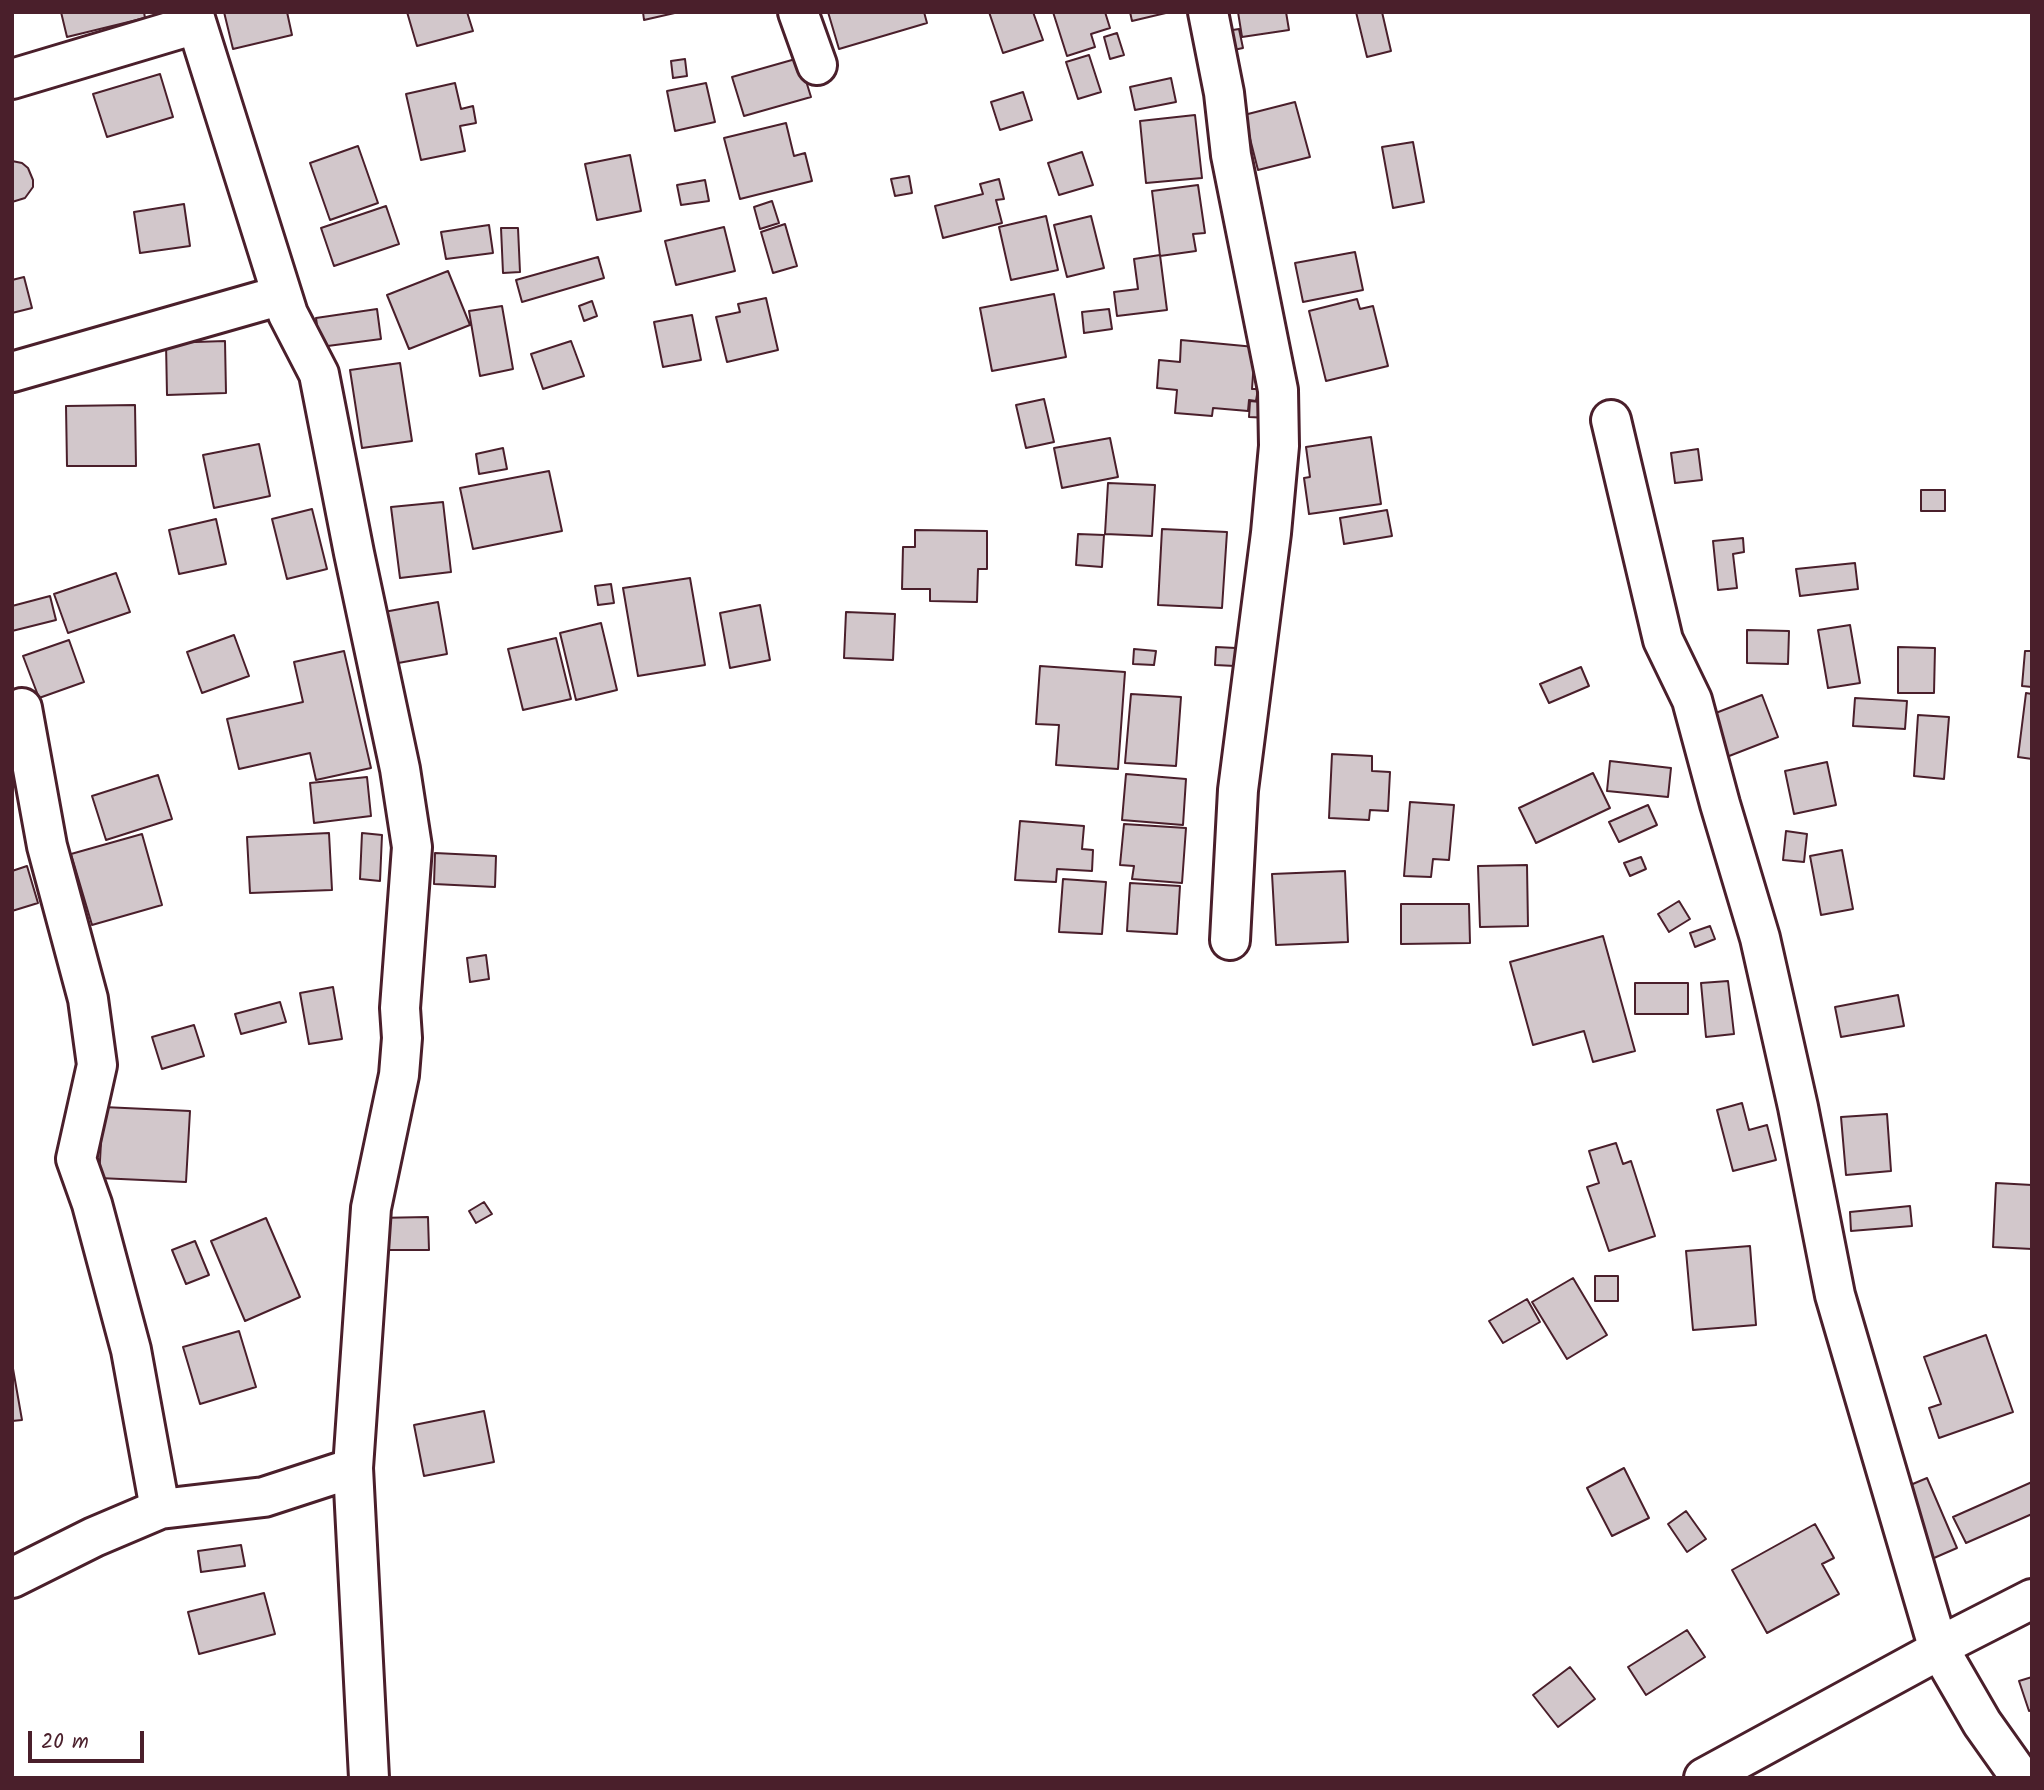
<!DOCTYPE html>
<style>
body{margin:0}
#map{position:relative;width:2044px;height:1790px;overflow:hidden;background:#fff;font-family:Kalam,sans-serif}
canvas{display:block}
.frame{position:absolute;inset:0;border:14px solid #4a1f2b;pointer-events:none}
.scale{position:absolute;left:28px;top:1731px;width:116px;height:32px;box-sizing:border-box;border:4px solid #4a1f2b;border-top:0;padding-left:9px;font-size:21px;line-height:24px;white-space:nowrap;color:#4a1f2b;-webkit-text-stroke:5px #fff;paint-order:stroke}
</style>
<div id="map">
<canvas width="2044" height="1790"></canvas>
<div class="frame"></div>
<div class="scale">20 m</div>
</div>
<script>
const c = document.querySelector('canvas').getContext('2d');
c.lineJoin = 'round';
function paint(path, color) {
  c.fillStyle = color;
  c.fill(path, 'evenodd');
}
function stroke(path, color, width, dash) {
  c.strokeStyle = color;
  c.lineWidth = width;
  c.lineCap = dash ? 'butt' : 'round';
  c.setLineDash(dash || []);
  c.stroke(path);
}
const building = new Path2D(`
 M61,12H144L145,18L67,37Z
 M224,12H287L292,35L233,49Z
 M407,12H467L473,31L417,46Z
 M643,12H679L644,20Z
 M828,12H924L927,23L839,49Z
 M989,12H1033L1043,40L1003,53Z
 M1053,12H1105L1110,28L1091,34L1095,47L1067,56Z
 M1130,12H1170L1132,21Z
 M1238,12H1286L1289,30L1242,37Z
 M1356,12H1382L1391,51L1367,57Z
 M1239,29L1243,48L1224,52L1220,32Z
 M1117,33L1124,55L1110,59L1104,37Z
 M1089,55L1101,92L1078,99L1066,62Z
 M799,58L811,97L744,116L732,77Z
 M685,59L687,76L673,78L671,61Z
 M160,74L173,117L107,137L93,94Z
 M1171,78L1176,102L1135,110L1130,87Z
 M455,83L461,109L473,106L476,123L460,126L465,151L421,160L406,94Z
 M706,83L715,122L675,131L667,91Z
 M1023,92L1032,120L1000,130L991,102Z
 M1295,102L1310,157L1258,170L1244,115Z
 M1195,115L1202,178L1146,183L1140,121Z
 M786,123L794,156L805,153L812,181L740,199L724,138Z
 M1413,142L1424,202L1393,208L1382,147Z
 M358,146L378,203L330,220L310,163Z
 M1082,152L1093,185L1059,195L1048,163Z
 M630,155L641,211L597,220L585,164Z
 M12,161L22,163L28,168L33,180V187L25,198L12,202Z
 M909,176L912,193L895,196L891,179Z
 M999,179L1004,199L996,200L1002,223L943,238L935,206L983,194L980,184Z
 M705,180L709,201L681,205L677,185Z
 M1198,185L1205,233L1193,234L1196,251L1160,256L1152,191Z
 M772,201L779,223L760,229L754,207Z
 M184,204L190,246L140,253L134,212Z
 M386,206L399,244L334,266L321,228Z
 M1046,216L1058,270L1011,280L999,227Z
 M1091,216L1104,268L1067,277L1054,225Z
 M785,224L797,266L773,273L761,232Z
 M489,225L493,253L446,259L441,232Z
 M724,227L735,271L676,285L665,241Z
 M501,228H518L520,272L503,273Z
 M1355,252L1363,290L1303,302L1295,263Z
 M1160,255L1167,310L1117,316L1114,292L1138,289L1134,259Z
 M598,257L604,278L522,302L516,280Z
 M448,271L470,325L409,349L387,295Z
 M24,277L32,308L12,313V280Z
 M1054,294L1066,357L992,371L980,308Z
 M766,298L778,350L727,362L716,317L740,312L738,304Z
 M1357,299L1360,309L1373,306L1388,366L1326,381L1309,311Z
 M592,301L597,316L584,321L579,306Z
 M502,306L513,369L480,376L469,311Z
 M377,309L381,339L320,347L316,318Z
 M1109,309L1112,329L1084,333L1082,312Z
 M692,315L701,360L663,367L654,322Z
 M1181,340L1255,347L1252,389H1258L1256,401L1249,400L1248,411L1213,408L1212,416L1175,413L1177,390L1157,388L1159,360L1180,362Z
 M225,341L226,393L167,395L166,343Z
 M571,341L584,376L543,389L531,354Z
 M400,363L412,441L362,448L350,370Z
 M1044,399L1054,442L1026,448L1016,405Z
 M1250,401L1270,403L1269,418L1249,417Z
 M135,405L136,466H67L66,406Z
 M1371,437L1381,504L1309,514L1304,478L1310,477L1306,447Z
 M1110,438L1118,477L1062,488L1054,448Z
 M259,444L270,496L214,508L203,455Z
 M503,448L507,469L479,474L476,454Z
 M1698,449L1702,480L1675,483L1671,453Z
 M549,471L562,531L473,549L460,488Z
 M1108,483L1155,485L1152,536L1105,534Z
 M1921,490H1945V511H1921Z
 M443,502L451,572L400,578L391,507Z
 M312,509L327,569L287,579L272,519Z
 M1387,510L1392,536L1344,544L1340,518Z
 M216,519L226,564L179,574L169,530Z
 M1162,529L1227,532L1222,608L1158,605Z
 M915,530L987,531V569H978L977,602L930,601V589H902L903,547H915Z
 M1078,534L1104,535L1102,567L1076,565Z
 M1743,538L1744,552L1733,554L1737,588L1718,590L1713,541Z
 M1855,563L1858,589L1800,596L1796,569Z
 M116,573L130,612L68,633L54,594Z
 M690,578L705,665L638,676L623,588Z
 M611,584L614,603L598,605L595,586Z
 M50,596L56,620L12,631V606Z
 M438,602L447,654L393,664L384,612Z
 M760,605L770,660L730,668L720,613Z
 M846,612L895,614L893,660L844,658Z
 M601,623L617,690L576,700L560,633Z
 M1850,625L1860,683L1828,688L1818,630Z
 M1747,630L1789,631L1788,664L1747,663Z
 M234,635L249,676L202,693L187,652Z
 M556,638L571,699L523,710L508,649Z
 M69,640L84,682L39,698L23,656Z
 M1216,647L1236,648L1235,666L1215,665Z
 M1898,647L1935,648L1934,693H1898Z
 M1134,649L1156,651L1154,665L1133,664Z
 M344,651L371,768L316,780L310,753L239,769L227,719L303,702L294,662Z
 M2025,651H2032V687L2022,686Z
 M1040,666L1125,672L1118,769L1056,765L1059,725L1036,724Z
 M1581,667L1589,686L1549,703L1540,684Z
 M2026,693L2032,694V759L2018,757Z
 M1131,694L1181,697L1176,766L1125,763Z
 M1762,695L1778,737L1724,758L1708,716Z
 M1855,698L1907,701L1905,729L1853,726Z
 M1918,715L1949,717L1944,779L1914,776Z
 M1332,754L1372,756V771L1390,772L1388,811L1370,810L1369,820L1329,818Z
 M1610,761L1671,768L1668,797L1607,791Z
 M1827,762L1836,805L1794,814L1785,771Z
 M1593,773L1610,808L1536,843L1519,808Z
 M1126,774L1186,779L1183,825L1122,820Z
 M158,775L172,819L106,840L92,796Z
 M367,777L371,816L314,823L310,783Z
 M1410,802L1454,805L1449,860L1433,859L1431,877L1404,876Z
 M1648,805L1657,825L1619,842L1609,822Z
 M1020,821L1084,826L1082,849L1093,850L1092,871L1057,869L1056,882L1015,880Z
 M1124,824L1186,828L1182,883L1132,879L1134,866L1120,865Z
 M1786,831L1807,834L1804,862L1783,860Z
 M329,833L332,890L250,893L247,837Z
 M362,833L382,835L380,881L360,879Z
 M142,834L162,905L92,925L71,854Z
 M1842,850L1853,909L1821,915L1810,856Z
 M435,853L496,856L495,887L434,884Z
 M1641,857L1646,869L1630,876L1624,863Z
 M1527,865L1528,926L1480,927L1478,866Z
 M27,866L38,903L12,911V871Z
 M1345,871L1348,942L1276,945L1272,874Z
 M1063,879L1106,882L1102,934L1059,932Z
 M1130,883L1180,886L1177,934L1127,931Z
 M1679,901L1690,919L1669,932L1658,914Z
 M1401,904H1469L1470,943L1401,944Z
 M1710,926L1715,939L1695,947L1690,933Z
 M1603,936L1635,1051L1593,1062L1584,1031L1533,1045L1510,962Z
 M486,955L489,979L470,982L467,958Z
 M1728,981L1734,1034L1706,1037L1701,983Z
 M1635,983H1688V1014H1635Z
 M333,987L342,1039L309,1044L300,993Z
 M1898,995L1904,1026L1841,1037L1835,1007Z
 M280,1002L286,1022L241,1034L235,1014Z
 M194,1025L204,1056L162,1069L152,1037Z
 M1742,1103L1749,1130L1767,1125L1776,1160L1733,1171L1717,1110Z
 M103,1107L190,1111L186,1182L99,1178Z
 M1887,1114L1891,1171L1846,1175L1841,1117Z
 M1616,1143L1623,1164L1631,1161L1655,1236L1609,1251L1587,1187L1599,1183L1589,1151Z
 M1996,1183L2032,1185V1249L1993,1247Z
 M484,1202L492,1214L476,1223L469,1211Z
 M1910,1206L1912,1226L1851,1231L1850,1212Z
 M428,1217L429,1250H376V1218Z
 M266,1218L300,1297L245,1321L211,1241Z
 M195,1241L209,1275L186,1284L172,1250Z
 M1750,1246L1756,1325L1693,1330L1686,1251Z
 M1595,1276H1618V1301H1595Z
 M1573,1278L1607,1335L1567,1359L1532,1302Z
 M1527,1299L1540,1322L1503,1343L1489,1321Z
 M239,1331L256,1387L200,1404L183,1347Z
 M1986,1335L2013,1412L1939,1438L1929,1408L1941,1404L1924,1357Z
 M12,1363L22,1420L12,1421Z
 M484,1411L494,1462L424,1476L414,1425Z
 M1624,1468L1649,1518L1612,1536L1587,1488Z
 M1927,1478L1957,1548L1927,1561L1896,1491Z
 M2032,1482V1514L1966,1543L1953,1517Z
 M1686,1511L1706,1539L1687,1552L1668,1524Z
 M1815,1524L1834,1558L1822,1564L1839,1594L1767,1633L1732,1570Z
 M241,1545L245,1566L201,1572L198,1551Z
 M264,1593L275,1634L199,1654L188,1612Z
 M1687,1630L1705,1657L1646,1695L1628,1667Z
 M1570,1667L1595,1699L1558,1727L1533,1695Z
 M2032,1677V1710L2029,1711L2019,1681Z`);
const minor = new Path2D(`
 M193,12L288,314L319,374L354,553L400,769L412,847L400,1008L402,1038L399,1075L371,1208L353,1468L369,1778
 M798,12L817,65
 M1208,12L1224,93L1231,155L1278,390L1279,446L1271,533L1238,790L1230,940
 M12,79L196,24
 M12,372L282,295
 M1611,420L1663,640L1692,700L1720,804L1760,938L1798,1107L1835,1295L1939,1650
 M22,708L47,846L88,999L97,1065L76,1159L92,1204L131,1350L160,1509
 M12,1578L94,1537L160,1509L264,1497L353,1468
 M1938,1647L1982,1723L2021,1778`);
const highway = new Path2D(`
 M1704,1778L1939,1650L1938,1647L2032,1599`);
paint(building, '#d2c7cb');
stroke(building, '#4a1f2b', 2);
stroke(minor, '#4a1f2b', 44);
stroke(highway, '#4a1f2b', 44);
stroke(minor, '#fff', 38);
stroke(highway, '#fff', 38);
</script>
